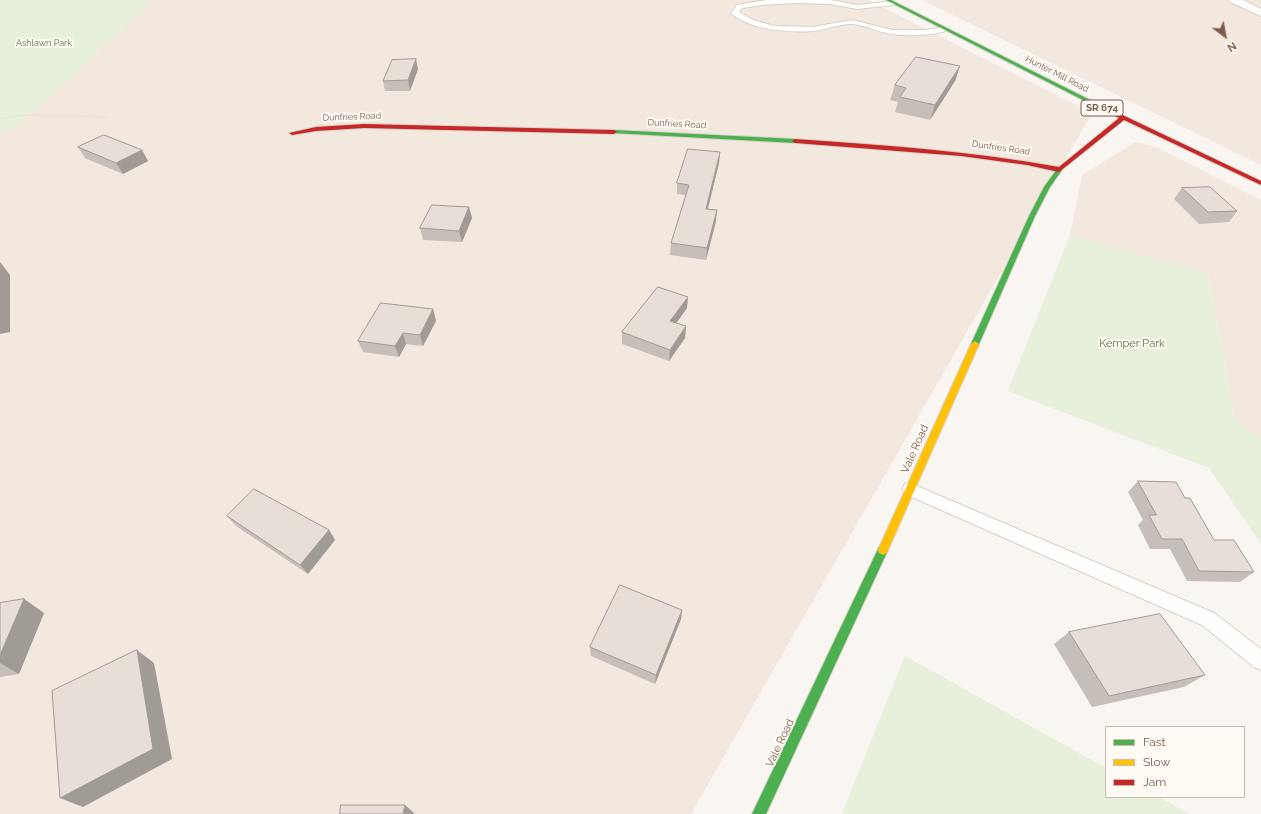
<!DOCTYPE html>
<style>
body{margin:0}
#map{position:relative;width:1261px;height:814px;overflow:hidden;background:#f9f5f0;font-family:Raleway,sans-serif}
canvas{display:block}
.legend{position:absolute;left:1105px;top:726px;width:140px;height:72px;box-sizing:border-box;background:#fffaf3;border:1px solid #cabbb1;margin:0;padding:5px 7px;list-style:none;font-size:12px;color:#7a5c4d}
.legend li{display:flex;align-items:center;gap:8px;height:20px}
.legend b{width:20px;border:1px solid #cabbb1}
.north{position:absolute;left:1205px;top:16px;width:40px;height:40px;-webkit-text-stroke:3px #fffaf3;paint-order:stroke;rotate:148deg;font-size:11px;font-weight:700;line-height:16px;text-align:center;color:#7a5c4d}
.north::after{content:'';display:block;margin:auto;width:14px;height:18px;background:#7a5c4d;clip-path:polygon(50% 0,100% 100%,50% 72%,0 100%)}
</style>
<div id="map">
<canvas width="1261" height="814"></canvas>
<ul class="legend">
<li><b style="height:5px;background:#4caf50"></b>Fast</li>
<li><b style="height:5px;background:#ffc107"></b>Slow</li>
<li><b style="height:5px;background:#c62828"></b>Jam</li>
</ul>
<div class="north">N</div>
</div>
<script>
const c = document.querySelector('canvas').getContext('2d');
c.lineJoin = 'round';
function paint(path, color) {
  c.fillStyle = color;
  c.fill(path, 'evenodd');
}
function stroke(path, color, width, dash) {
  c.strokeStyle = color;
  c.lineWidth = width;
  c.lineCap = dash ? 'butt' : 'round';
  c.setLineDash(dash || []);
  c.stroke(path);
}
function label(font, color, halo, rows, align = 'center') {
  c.font = font + ' Raleway,sans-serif';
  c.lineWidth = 4;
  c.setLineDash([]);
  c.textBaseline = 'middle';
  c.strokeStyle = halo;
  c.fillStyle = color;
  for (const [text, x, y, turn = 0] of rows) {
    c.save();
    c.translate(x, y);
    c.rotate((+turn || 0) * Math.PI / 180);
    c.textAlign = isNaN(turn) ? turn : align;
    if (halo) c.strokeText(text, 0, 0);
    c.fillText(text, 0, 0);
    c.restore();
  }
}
const residential = new Path2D(`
 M151,0H868L1092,113L691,814H0V136L43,104Z
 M922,0H1261V165Z
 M1136,142L1158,148L1261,200V438L1235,420L1208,274L1070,235L1082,175Z`);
const green = new Path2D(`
 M0,0H151L43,104L0,136Z
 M1070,235L1208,274L1235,420L1261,438V544L1209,468L1008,391Z
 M905,656L1106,768V797H1159L1189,814H842Z`);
const path = new Path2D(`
 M0,118L25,115L108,117`);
const lane = new Path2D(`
 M767,0H830L857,5L894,1L897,3L894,5L857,9L830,4L796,3L761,5L742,8L739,12L753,20L774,26L813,27L852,20L892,30H926L945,27L949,29C940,36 903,36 891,34C878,32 866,25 853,24C840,23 826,30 813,31C790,33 749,30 731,13L737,5Z
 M910,483L1214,613L1261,649V670L1254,667L1202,625L905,494L902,489L905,484Z`);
const street = new Path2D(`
 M1229,0H1243L1261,9V16L1230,2Z`);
const fast = new Path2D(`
 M886,0H891L1092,101L1087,102Z
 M614,130L795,139L798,141L795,143L612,133V131Z
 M1057,169L1062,170L1050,187L1035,216L979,344L978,346H972L971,344L1029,216L1044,187Z
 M883,545L887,547L888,550L766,814H752L879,547Z`);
const slow = new Path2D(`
 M975,341L979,344L888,550L887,553L883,555L879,553L878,550L971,344Z`);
const jam = new Path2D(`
 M1087,100H1091L1261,181V185L1124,120L1059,172L1027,165L961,156L795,143L792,141L795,139C883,145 971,151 1059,167L1119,118L1087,102Z
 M364,124L614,130L617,132L614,134L364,128L316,131L292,135L289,133L316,127Z`);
const wall = new Path2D(`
 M960,66L955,81L930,120L895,112L898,102L890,100L895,85Z
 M418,69L410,91H385L383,81Z
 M78,147L142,150L148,161L123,174L85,158Z
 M720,152L719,163L708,209L716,221L706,260L670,255L671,243L686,195L677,194V183Z
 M1182,188L1237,211L1229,222L1199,224L1174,199Z
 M469,207L472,218L462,242L423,240L420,228Z
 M688,297L687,308L676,323L686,326L685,338L669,361L622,344V332Z
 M433,309L436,321L423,346L406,344L399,357L363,352L358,341Z
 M1138,481L1185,498L1214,540L1254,572L1240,582L1187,581L1170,549H1150L1138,525L1143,520L1128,492Z
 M227,516L329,530L335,540L308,574L236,526Z
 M24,599L44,613L19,674L0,677V603Z
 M682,610L681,619L655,684L591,656L590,647Z
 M1069,632L1205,675L1184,687L1092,707L1054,644Z`);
const shadedWall = new Path2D(`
 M416,59L418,69L410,91L408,80Z
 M960,66L955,81L930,120L935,105Z
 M142,150L148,161L123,174L116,163Z
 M720,152L719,163L705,220L706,209Z
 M469,207L472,218L462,242L459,231Z
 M717,210L716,221L706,260L707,248Z
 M0,262L10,275V332L0,334Z
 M688,297L687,308L670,332V321Z
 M433,309L436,321L423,346L420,335Z
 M686,326L685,338L669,361L670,350Z
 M403,333L406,344L399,357L395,346Z
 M329,530L335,540L308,574L300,565Z
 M24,599L44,613L19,674L0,663V655Z
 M682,610L681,619L655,684L656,675Z
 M137,650L154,663L172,759L83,807L60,798Z
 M405,805L414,813V814H403Z`);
const building = new Path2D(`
 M916,57L960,66L935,105L900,97L906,88L895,85Z
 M416,59L408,80L383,81L392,60Z
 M104,135L142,150L116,163L78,147Z
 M688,149L720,152L706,209L717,210L707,248L671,243L689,185L677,183Z
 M1210,187L1237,211L1208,212L1182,188Z
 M432,205L469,207L459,231L420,228Z
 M658,287L688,297L670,321L686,326L670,350L622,332Z
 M381,303L433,309L420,335L403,333L395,346L358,341Z
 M1138,481L1176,482L1185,498H1190L1214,540H1234L1254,572L1199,571L1182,539H1162L1149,515H1156Z
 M254,489L329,530L300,565L227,516Z
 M620,585L682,610L656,675L590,647Z
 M24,599L0,655V603Z
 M1160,614L1205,675L1109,696L1069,632Z
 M137,650L153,749L60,798L52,691Z
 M341,805H405L403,814H340Z`);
const farParknames = [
 ["Ashlawn Park",44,43]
];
const farStreetnames = [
 ["Hunter Mill Road",1057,74,27],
 ["Dunfries Road",352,117,-2],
 ["Dunfries Road",677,124,3],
 ["Dunfries Road",1001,148,8]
];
const shields = [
 [1102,108,42]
];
const shieldNames = [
 ["SR 674",1102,108]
];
const parkNames = [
 ["Kemper Park",1132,344]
];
const streetNames = [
 ["Vale Road",915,449,-66],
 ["Vale Road",780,743,-65]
];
paint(residential, '#f2e8de');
paint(green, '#e7f0db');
stroke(lane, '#d7d1cb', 2);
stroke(street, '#d7d1cb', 2);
stroke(fast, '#d9d2cb', 2);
stroke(slow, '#d9d2cb', 2);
stroke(jam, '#d9d2cb', 2);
stroke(path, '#dcd5d0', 1.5, [0.5, 1.5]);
paint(lane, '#fefefd');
paint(street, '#fefefd');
paint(fast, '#4caf50');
paint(slow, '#ffc107');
paint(jam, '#c62828');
paint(wall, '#c6bfb9');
paint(shadedWall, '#a19b96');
paint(building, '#e6ded7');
stroke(building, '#a19b96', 1);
label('9px', '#537a41', '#fffaf3', farParknames);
label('9px', '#7a5c4d', '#fffaf3', farStreetnames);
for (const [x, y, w] of shields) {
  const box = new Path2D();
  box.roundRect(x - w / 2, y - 8, w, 16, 3);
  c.fillStyle = '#fffaf3';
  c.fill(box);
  stroke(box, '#7a5c4d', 1);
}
label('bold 10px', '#7a5c4d', null, shieldNames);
label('11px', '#537a41', '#fffaf3', parkNames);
label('11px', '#7a5c4d', '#fffaf3', streetNames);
</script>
